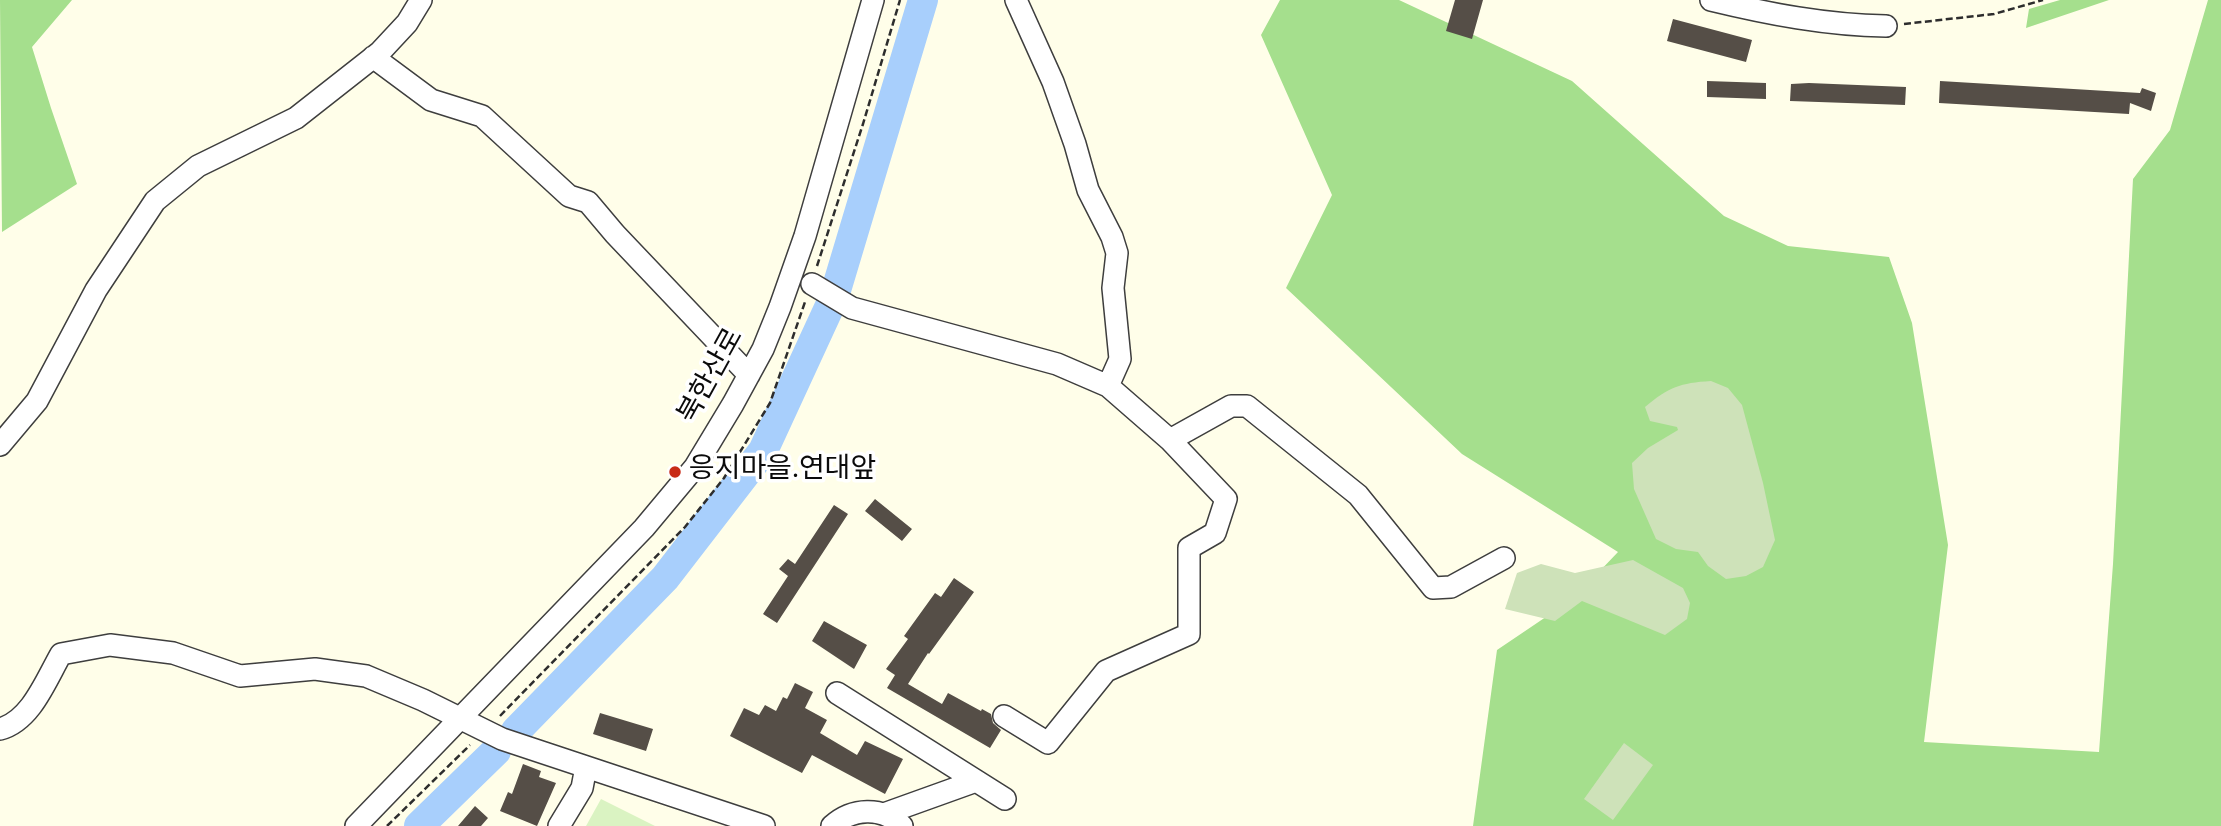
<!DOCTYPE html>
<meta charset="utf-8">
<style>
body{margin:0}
canvas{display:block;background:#fffee9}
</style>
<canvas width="2221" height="826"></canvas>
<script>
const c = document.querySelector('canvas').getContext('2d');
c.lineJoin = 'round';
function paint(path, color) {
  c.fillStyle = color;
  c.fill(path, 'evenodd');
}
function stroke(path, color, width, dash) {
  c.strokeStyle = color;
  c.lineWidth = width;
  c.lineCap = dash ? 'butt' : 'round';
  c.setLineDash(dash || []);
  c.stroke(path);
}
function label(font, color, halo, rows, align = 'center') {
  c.font = font + ' Spectral,"Noto Sans KR",serif';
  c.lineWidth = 7;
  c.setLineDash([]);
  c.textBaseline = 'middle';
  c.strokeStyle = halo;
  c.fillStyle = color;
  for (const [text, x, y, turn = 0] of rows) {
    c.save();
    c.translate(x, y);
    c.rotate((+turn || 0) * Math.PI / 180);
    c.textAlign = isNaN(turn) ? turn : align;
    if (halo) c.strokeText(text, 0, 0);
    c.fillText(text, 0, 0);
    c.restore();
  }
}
const forest = new Path2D(`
 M0,0H72L32,47L51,108L77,184L2,232Z
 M1280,0H1399L1572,81L1724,216L1788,246L1889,257L1912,323L1948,545L1924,742L2099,752L2113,564L2133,179L2170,130L2208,0H2221V826H1473L1497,650L1574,598L1618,552L1462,454L1286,288L1332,195L1261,35Z
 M2060,0H2109L2026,28L2029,9Z`);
const cemetery = new Path2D(`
 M1711,381L1728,388L1742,405L1763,483L1775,540L1763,567L1746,576L1726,579L1708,566L1698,552L1676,549L1656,539L1634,489L1632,463L1648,448L1678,430L1677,427L1650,421L1645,407C1669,387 1680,383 1711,381Z
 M1633,560L1683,588L1690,603L1687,619L1665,635L1582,601L1555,621L1505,609L1517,573L1541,564L1575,573Z
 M1624,743L1653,765L1613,820L1584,799Z`);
const pitch = new Path2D(`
 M601,799L655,826H586Z`);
const river = new Path2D(`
 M516,731L665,578L763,451L834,297L923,0
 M419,826L496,751`);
const building = new Path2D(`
 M1455,0H1483L1472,39L1446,31Z
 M1673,19L1752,40L1746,62L1667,41Z
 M1707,81L1766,83V99L1707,97Z
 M1940,81L2140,93L2142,88L2156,93L2151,111L2130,103L2129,114L1939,103Z
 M1809,83L1906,87L1905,105L1790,101L1791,84Z
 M875,499L912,529L902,541L865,511Z
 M834,505L848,514L777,623L763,614L788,576L779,569L788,559L795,564Z
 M954,578L974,592L929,654L928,653L908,684L942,704L948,693L981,711L982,709L991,714L993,723L1001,730L990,748L887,688L895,675L886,669L908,639L904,636L935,593L941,597Z
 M824,621L867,645L854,669L812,641Z
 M795,683L813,692L805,708L827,720L820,733L857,755L865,741L903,759L885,794L812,755L802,773L730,736L744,708L759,715L765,705L776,711L783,697L787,699Z
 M600,713L653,729L646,751L593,734Z
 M523,764L541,771L539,777L556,783L537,826L500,811L508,792L512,794Z
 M475,806L488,818L481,826H458Z`);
const path = new Path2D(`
 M1904,24L1994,14L2043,0
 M817,266L863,124L900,0
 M500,716L685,527L724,478L770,403L805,302
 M387,826L470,745`);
const minor = new Path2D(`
 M1711,0C1769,14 1826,25 1886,26
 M373,57L431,100L482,116L569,196L588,202L615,234L749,375
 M812,284L852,308L1057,364L1108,386L1120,359L1113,288L1117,253L1112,237L1088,190L1075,144L1053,82L1016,0
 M1108,386L1170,440L1231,406H1247L1358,495L1433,588L1451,587L1504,558
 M0,445L37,401L96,290L155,201L198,166L296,118L380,52L407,23L421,0
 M837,693L1005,799
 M1004,716L1048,743L1106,671L1189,634V548L1215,533L1226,499L1170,440
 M0,729C31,721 46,680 61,654L110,645L173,653L240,676L315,669L366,676L423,700L502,739L764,826
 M884,814L976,781
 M356,826L644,528L695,467L733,404L763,349L780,307L805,236L873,0
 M559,826L582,788L586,767
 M832,826C852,808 882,806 902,826`);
const markers = [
 [675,472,7,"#c82b17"]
];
const streetNames = [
 ["북한산로",713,377,-61]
];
const poiNames = [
 ["응지마을.연대앞",689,472]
];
paint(forest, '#a5df8d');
paint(cemetery, '#cee2b9');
paint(pitch, '#daf3c2');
stroke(river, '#a8cffc', 30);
paint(building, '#554e47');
stroke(minor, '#3e3e3e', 24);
stroke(path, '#2d2d2d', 2.5, [7, 3.5]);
stroke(minor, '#fff', 21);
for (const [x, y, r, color] of markers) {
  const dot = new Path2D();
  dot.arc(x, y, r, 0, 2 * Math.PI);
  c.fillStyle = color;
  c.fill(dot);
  stroke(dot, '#fff', 2.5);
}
label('28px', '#0b0b0b', '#fff', streetNames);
label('28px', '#0b0b0b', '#fff', poiNames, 'left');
</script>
